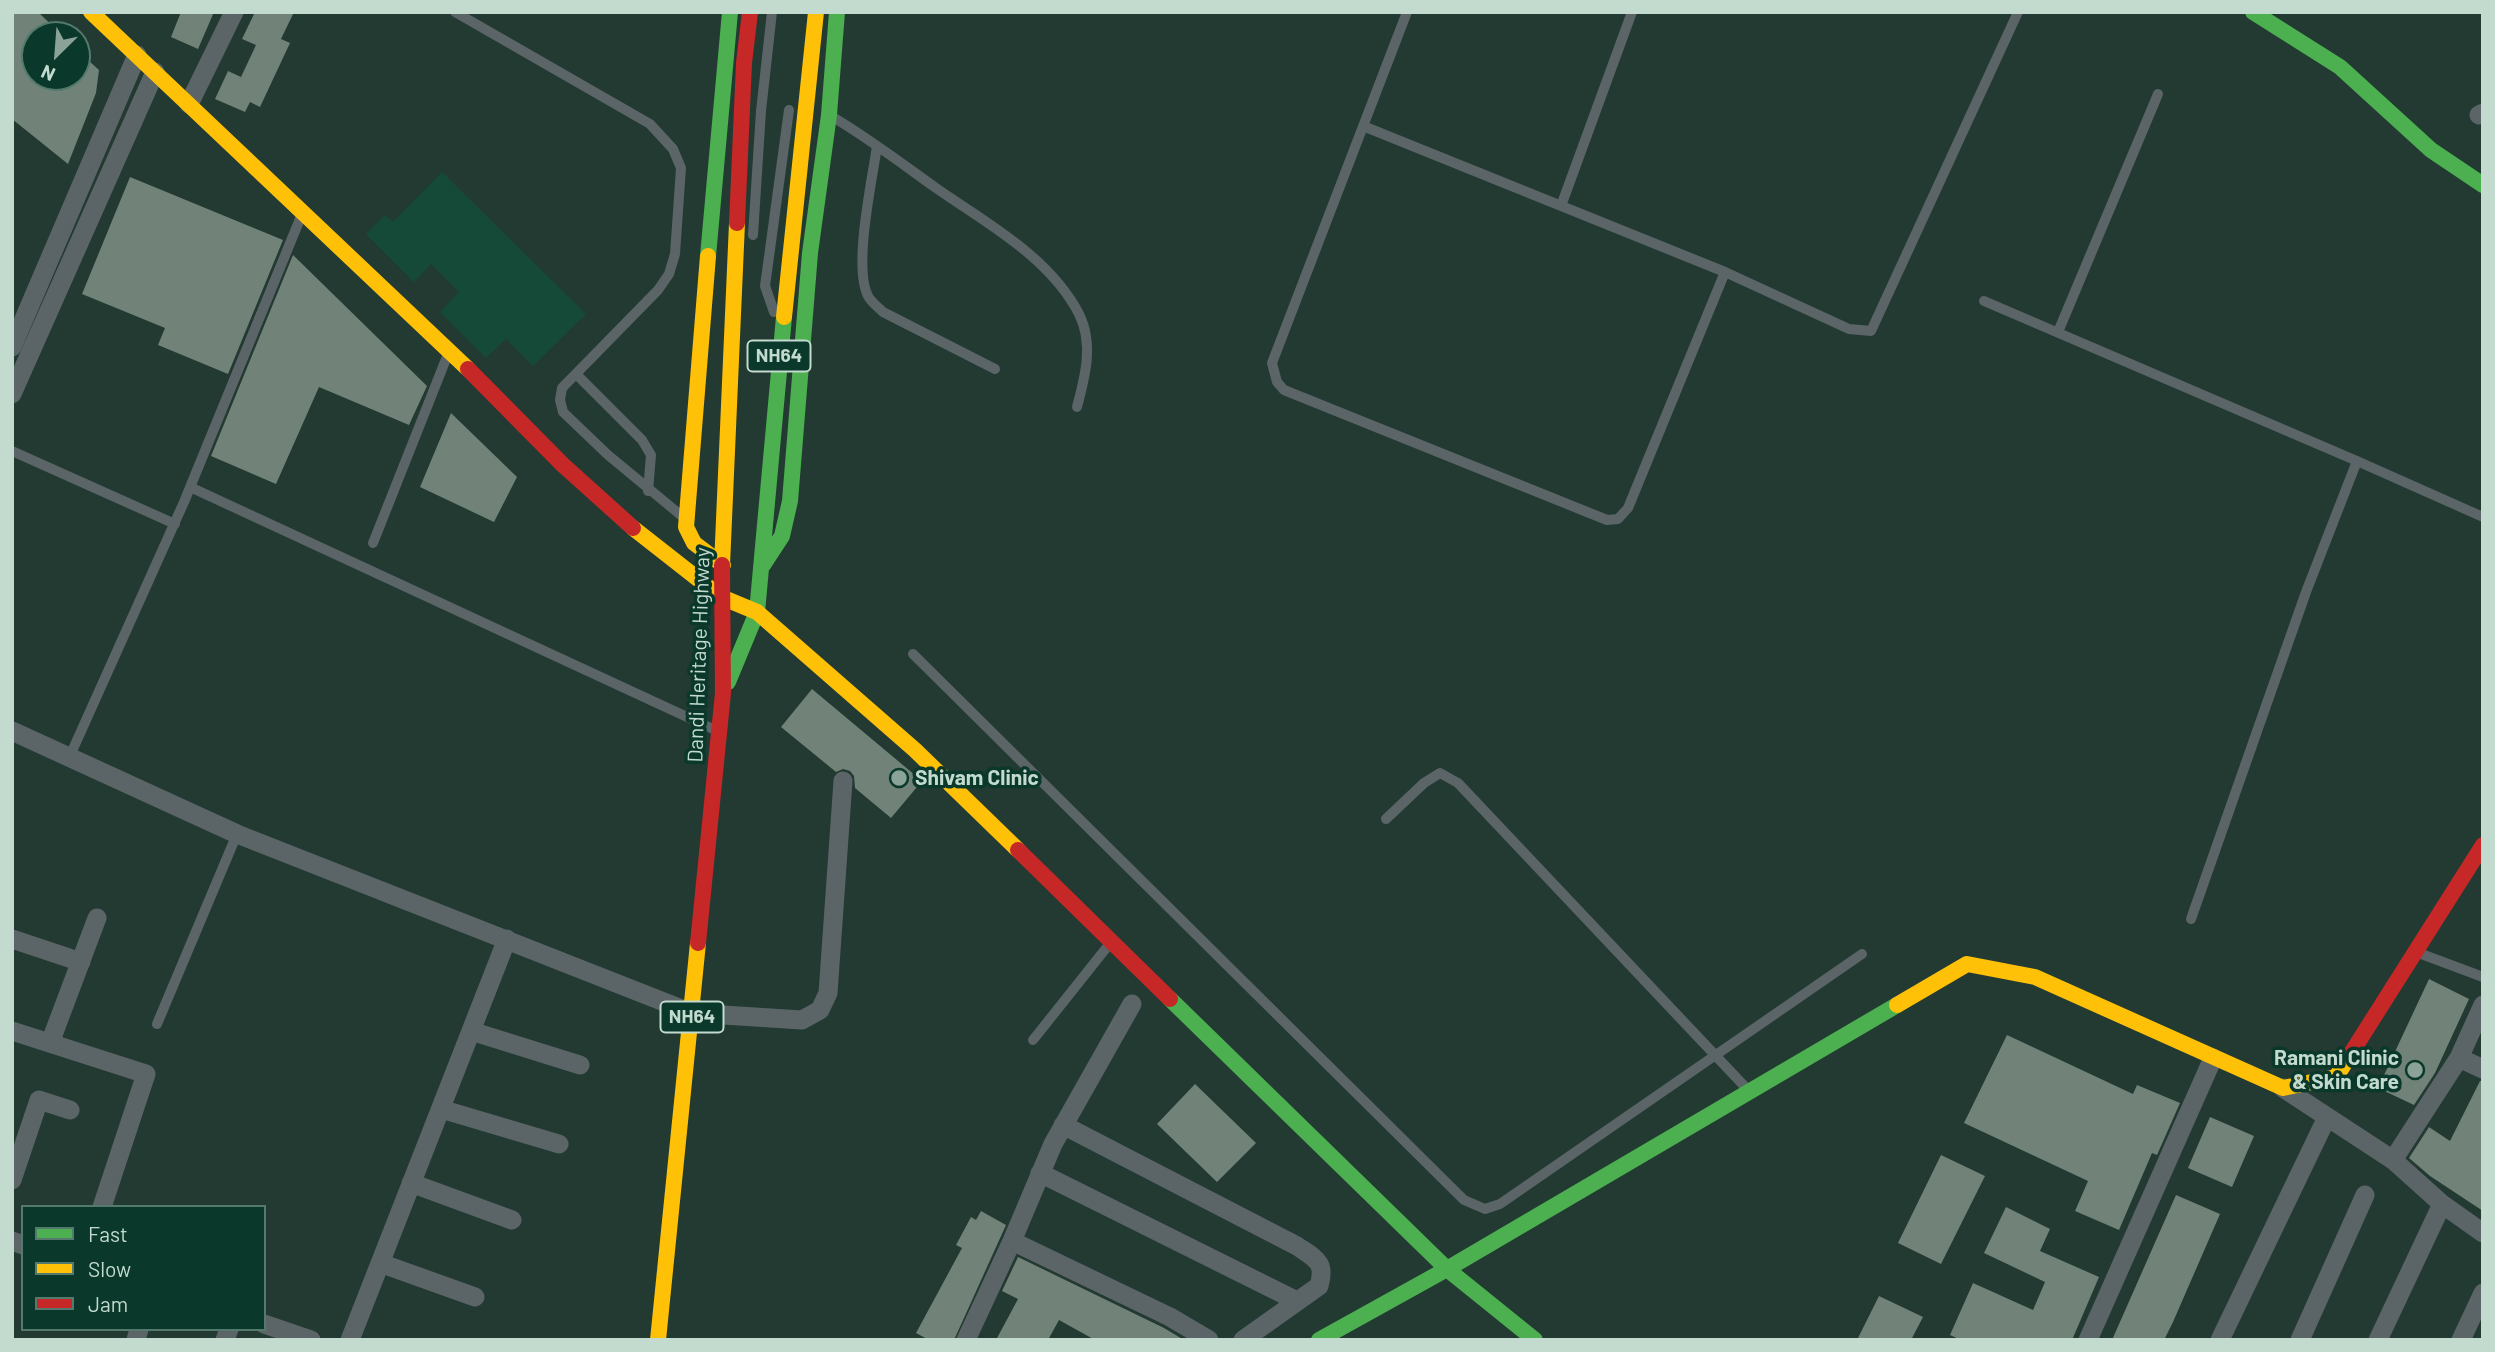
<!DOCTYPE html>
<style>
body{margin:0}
#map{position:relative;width:2495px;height:1352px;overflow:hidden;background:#223a32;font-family:Barlow,sans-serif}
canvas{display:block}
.frame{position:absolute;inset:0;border:14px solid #c3dacf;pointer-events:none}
.legend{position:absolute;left:21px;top:1205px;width:245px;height:126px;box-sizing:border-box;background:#0a392b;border:2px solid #54796d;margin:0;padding:9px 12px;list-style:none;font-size:21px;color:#c3dacf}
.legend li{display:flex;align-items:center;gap:14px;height:35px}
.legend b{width:35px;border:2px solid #54796d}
.north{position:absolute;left:21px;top:21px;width:70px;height:70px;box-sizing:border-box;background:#0a392b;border:2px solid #54796d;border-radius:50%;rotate:205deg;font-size:19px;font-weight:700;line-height:28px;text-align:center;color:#c3dacf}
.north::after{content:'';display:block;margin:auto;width:24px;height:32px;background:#8ba298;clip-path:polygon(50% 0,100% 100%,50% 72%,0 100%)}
</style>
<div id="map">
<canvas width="2495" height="1352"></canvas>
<div class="frame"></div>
<ul class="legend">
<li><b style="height:9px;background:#4caf50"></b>Fast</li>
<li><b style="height:9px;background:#ffc107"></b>Slow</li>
<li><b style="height:9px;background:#c62828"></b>Jam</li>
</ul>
<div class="north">N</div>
</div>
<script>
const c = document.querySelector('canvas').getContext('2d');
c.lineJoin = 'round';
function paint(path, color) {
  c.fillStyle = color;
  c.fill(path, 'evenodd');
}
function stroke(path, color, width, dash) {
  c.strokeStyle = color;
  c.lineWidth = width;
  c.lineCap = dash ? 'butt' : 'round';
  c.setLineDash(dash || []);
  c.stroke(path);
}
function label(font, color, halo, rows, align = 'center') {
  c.font = font + ' Barlow,sans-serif';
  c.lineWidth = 7;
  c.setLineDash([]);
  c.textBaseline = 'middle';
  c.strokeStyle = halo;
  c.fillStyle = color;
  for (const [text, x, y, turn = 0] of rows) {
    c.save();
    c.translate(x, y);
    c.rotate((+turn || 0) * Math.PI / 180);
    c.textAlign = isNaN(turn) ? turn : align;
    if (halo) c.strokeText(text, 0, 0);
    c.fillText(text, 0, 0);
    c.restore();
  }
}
const built = new Path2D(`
 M442,172L586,314L533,366L506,339L486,358L440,312L459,292L431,264L414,282L366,234L385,215L393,222Z`);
const building = new Path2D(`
 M12,12H38L62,35H35V77H77V50L99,70L96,93L68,164L12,119Z
 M181,12H214L198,49L171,37Z
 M255,12H294L281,39L290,43L260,107L250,102L245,112L215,99L228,71L241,77L256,45L242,39Z
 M130,177L283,240L228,374L158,345L165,328L82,294Z
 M293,255L427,386L409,425L319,387L276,484L211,456Z
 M451,413L517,477L494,522L420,487Z
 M812,689L922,781L891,818L855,788L854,776L850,771L843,769L836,772L781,727Z
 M2429,979L2469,999L2435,1073L2414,1105L2378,1088Z
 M2007,1035L2133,1094L2137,1085L2180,1103L2157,1155L2152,1153L2119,1230L2075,1211L2088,1181L1964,1123Z
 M2480,1081H2483V1211L2430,1176L2409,1158L2429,1127L2450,1141Z
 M1195,1084L1256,1143L1217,1182L1157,1124Z
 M2210,1117L2254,1136L2232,1187L2188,1168Z
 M1941,1155L1985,1176L1941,1264L1898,1243Z
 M2176,1195L2220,1214L2173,1322L2164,1340H2112Z
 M2006,1207L2050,1229L2040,1251L2099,1277L2072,1340H1961L1950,1335L1973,1283L2033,1310L2045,1282L1984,1253Z
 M981,1211L1006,1225L954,1340H929L916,1333L962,1248L956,1245L971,1217L976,1220Z
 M1018,1257L1164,1328L1184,1340H1095L1059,1320L1048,1340H996L1018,1299L1002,1291Z
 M1879,1296L1923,1317L1911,1340H1857Z`);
const lane = new Path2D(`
 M455,12L650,124L673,149L681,168L675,254L669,274L658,290L562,388L560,400L563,412L608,455L683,517
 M1407,12L1272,363L1277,382L1284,390L1607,520L1618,519L1628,508L1725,272
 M831,116C867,137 901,163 936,188C986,223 1050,257 1079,314C1094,344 1085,377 1077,407
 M1363,126L1725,272L1849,329L1871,331L2018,12
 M877,146C872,181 853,267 868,296C871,302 878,307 883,312L995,369
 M1561,206L1632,12
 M753,235L761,111L772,12
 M1984,301L2357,461L2483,517
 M774,312L765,286L789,110
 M2058,332L2158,94
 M576,374L642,440L651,455L648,491
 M12,451L175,524
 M190,487L713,729
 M373,543L448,354
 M913,654L1464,1200L1485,1209L1500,1204L1862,954
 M69,758L184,502L302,214
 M1386,819L1424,783L1440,773L1458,783L1749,1091
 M2191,919L2306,592L2357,461
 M2416,952L2483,977
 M157,1024L237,834
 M1033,1040L1111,942`);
const street = new Path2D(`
 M189,104L234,12
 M2479,115L2483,113
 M12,347L137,55
 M12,394L155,72
 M12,731L237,834L692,1013L802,1020L820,1010L828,993L843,781
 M12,939L81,962
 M12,1031L146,1074L102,1207
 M471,1031L580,1065
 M50,1043L97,918
 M2459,1058L2483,1069
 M2283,1088L2393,1160L2442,1204L2483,1233
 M441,1109L559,1144
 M1063,1125L1297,1246C1316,1259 1326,1262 1319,1286L1243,1340
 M2393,1160L2459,1058L2483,1005
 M1040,1173L1297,1301
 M12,1180L39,1100L70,1110
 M411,1183L512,1220
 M12,1241L23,1245
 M1012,1241L1170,1317L1209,1340
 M380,1263L475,1297
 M264,1324L311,1340
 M136,1340L139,1329
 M225,1340L229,1329
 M350,1340L507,939
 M966,1340L1012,1241L1053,1144L1132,1004
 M2088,1340L2213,1058
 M2220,1340L2327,1117
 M2300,1340L2365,1195
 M2378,1340L2442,1204
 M2461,1340L2483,1293`);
const fast = new Path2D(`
 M2253,12L2340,67L2431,150L2483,185
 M708,256L730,12
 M763,565L782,536L790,501L810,253L829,115L837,12
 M728,682L757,612L784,317
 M1170,999L1447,1269L1535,1340
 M1319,1340L1447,1269L1897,1005`);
const slow = new Path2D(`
 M91,12L468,369
 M708,256L686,527L694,543L723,565
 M784,317L816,12
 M633,528L721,597L757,612L915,750L1018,850
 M722,565L737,223
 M1897,1005L1967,964L2035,977L2283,1088L2336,1077L2350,1055
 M658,1340L698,943`);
const jam = new Path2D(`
 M737,223L744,63L750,12
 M468,369L563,465L633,528
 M1018,850L1170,999
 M698,943L723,693L722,565
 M2350,1055L2483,845`);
const markers = [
 [899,778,9,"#8ba298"],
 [2415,1070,9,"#8ba298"]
];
const shields = [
 [779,356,63],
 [692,1017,63]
];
const shieldNames = [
 ["NH64",779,356],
 ["NH64",692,1017]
];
const streetNames = [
 ["Dandi Heritage Highway",699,655,-88]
];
const poiNames = [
 ["Shivam Clinic",915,778],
 ["Ramani Clinic",2399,1058,"right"],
 ["& Skin Care",2399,1082,"right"]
];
paint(built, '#154a39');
paint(building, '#718278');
stroke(lane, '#5b6466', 10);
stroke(street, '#5b6466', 19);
stroke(fast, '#4caf50', 16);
stroke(slow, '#ffc107', 16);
stroke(jam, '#c62828', 16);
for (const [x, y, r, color] of markers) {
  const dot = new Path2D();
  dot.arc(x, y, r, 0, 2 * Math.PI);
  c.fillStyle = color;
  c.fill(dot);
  stroke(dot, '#0a392b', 2.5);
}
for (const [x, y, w] of shields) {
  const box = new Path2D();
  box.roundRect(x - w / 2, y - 15.5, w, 31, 5);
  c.fillStyle = '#0a392b';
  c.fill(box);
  stroke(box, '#c3dacf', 2);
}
label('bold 19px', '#c3dacf', null, shieldNames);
label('21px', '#c3dacf', '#0a392b', streetNames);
label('bold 21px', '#c3dacf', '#0a392b', poiNames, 'left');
</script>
